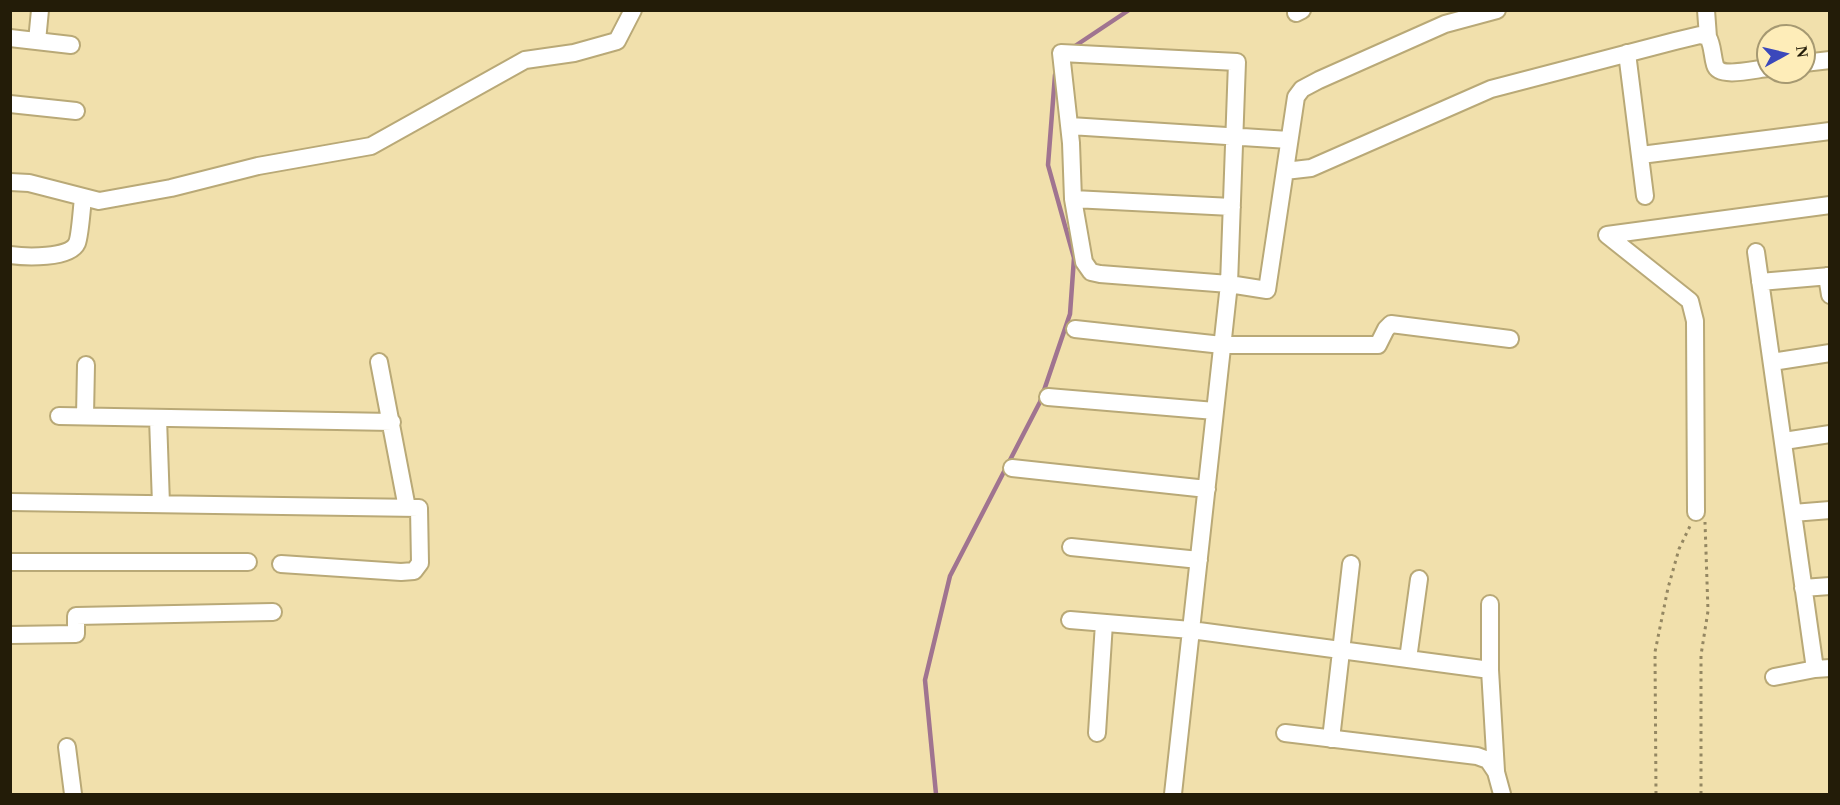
<!DOCTYPE html>
<style>
body{margin:0}
#map{position:relative;width:1840px;height:805px;overflow:hidden;background:#f1e0ac;font-family:Georgia,serif}
canvas{display:block}
.frame{position:absolute;inset:0;border:12px solid #231c08;pointer-events:none}
.north{position:absolute;left:1756px;top:24px;width:60px;height:60px;box-sizing:border-box;background:#feedb9;border:2px solid #a69972;border-radius:50%;rotate:82deg;font-size:16px;font-weight:700;line-height:24px;text-align:center;color:#231c08}
.north::after{content:'';display:block;margin:auto;width:21px;height:27px;background:#3b48bb;clip-path:polygon(50% 0,100% 100%,50% 72%,0 100%)}
</style>
<div id="map">
<canvas width="1840" height="805"></canvas>
<div class="frame"></div>
<div class="north">N</div>
</div>
<script>
const c = document.querySelector('canvas').getContext('2d');
c.lineJoin = 'round';
function stroke(path, color, width, dash) {
  c.strokeStyle = color;
  c.lineWidth = width;
  c.lineCap = dash ? 'butt' : 'round';
  c.setLineDash(dash || []);
  c.stroke(path);
}
const stream = new Path2D(`
 M1073,49L1075,46L1129,10
 M936,794L925,680L950,576L1040,402L1070,314L1074,258L1048,165L1055,75L1057,70`);
const path = new Path2D(`
 M1656,794L1655,652L1668,588L1679,549L1690,526
 M1701,794V655L1708,611L1705,522`);
const minor = new Path2D(`
 M1706,10L1708,37
 M1296,13L1302,10
 M10,38L71,45
 M37,41L40,10
 M1627,53L1645,196
 M1804,63L1830,60
 M10,104L76,111
 M1070,126L1289,140
 M1641,155L1830,131
 M1285,171L1311,168L1491,89L1675,41L1700,35L1708,37C1713,46 1712,55 1715,65C1719,79 1756,69 1768,68
 M10,182L29,183L99,201L171,188L258,166L371,146L525,60L574,53L617,41L633,10
 M1073,199L1232,207
 M1756,252L1815,669
 M10,255C25,257 70,259 77,243C80,236 82,207 83,197
 M1827,276L1830,295
 M1760,282L1830,276
 M1075,329L1222,345H1378L1386,329L1391,324L1510,339
 M379,362L407,508
 M1772,362L1830,353
 M1048,397L1215,411
 M59,416L392,422
 M85,416L86,365
 M158,418L161,504
 M1784,441L1830,434
 M1012,468L1207,489
 M10,502L419,508L420,563L414,571L401,572L281,564
 M1696,512L1695,321L1690,301L1607,235L1830,205
 M1793,513L1830,510
 M1071,547L1199,560
 M10,562H248
 M1803,588L1830,586
 M1490,604V670L1496,771
 M1070,620L1191,630L1490,670
 M10,635L76,634V616L273,612
 M1408,659L1419,579
 M1774,677L1815,669L1830,668
 M1097,733L1104,623
 M1285,733L1477,756L1488,760L1496,772L1502,794
 M1331,739L1351,564
 M67,747L73,794
 M1173,794L1229,284L1237,62L1061,53L1071,143L1073,199L1084,262L1091,272L1100,274L1229,284L1267,290L1296,97L1302,89L1319,80L1445,24L1497,10`);
stroke(stream, '#a07490', 4.5);
stroke(minor, '#b9a977', 20);
stroke(path, '#948762', 3, [3, 4.5]);
stroke(minor, '#fff', 16);
</script>
